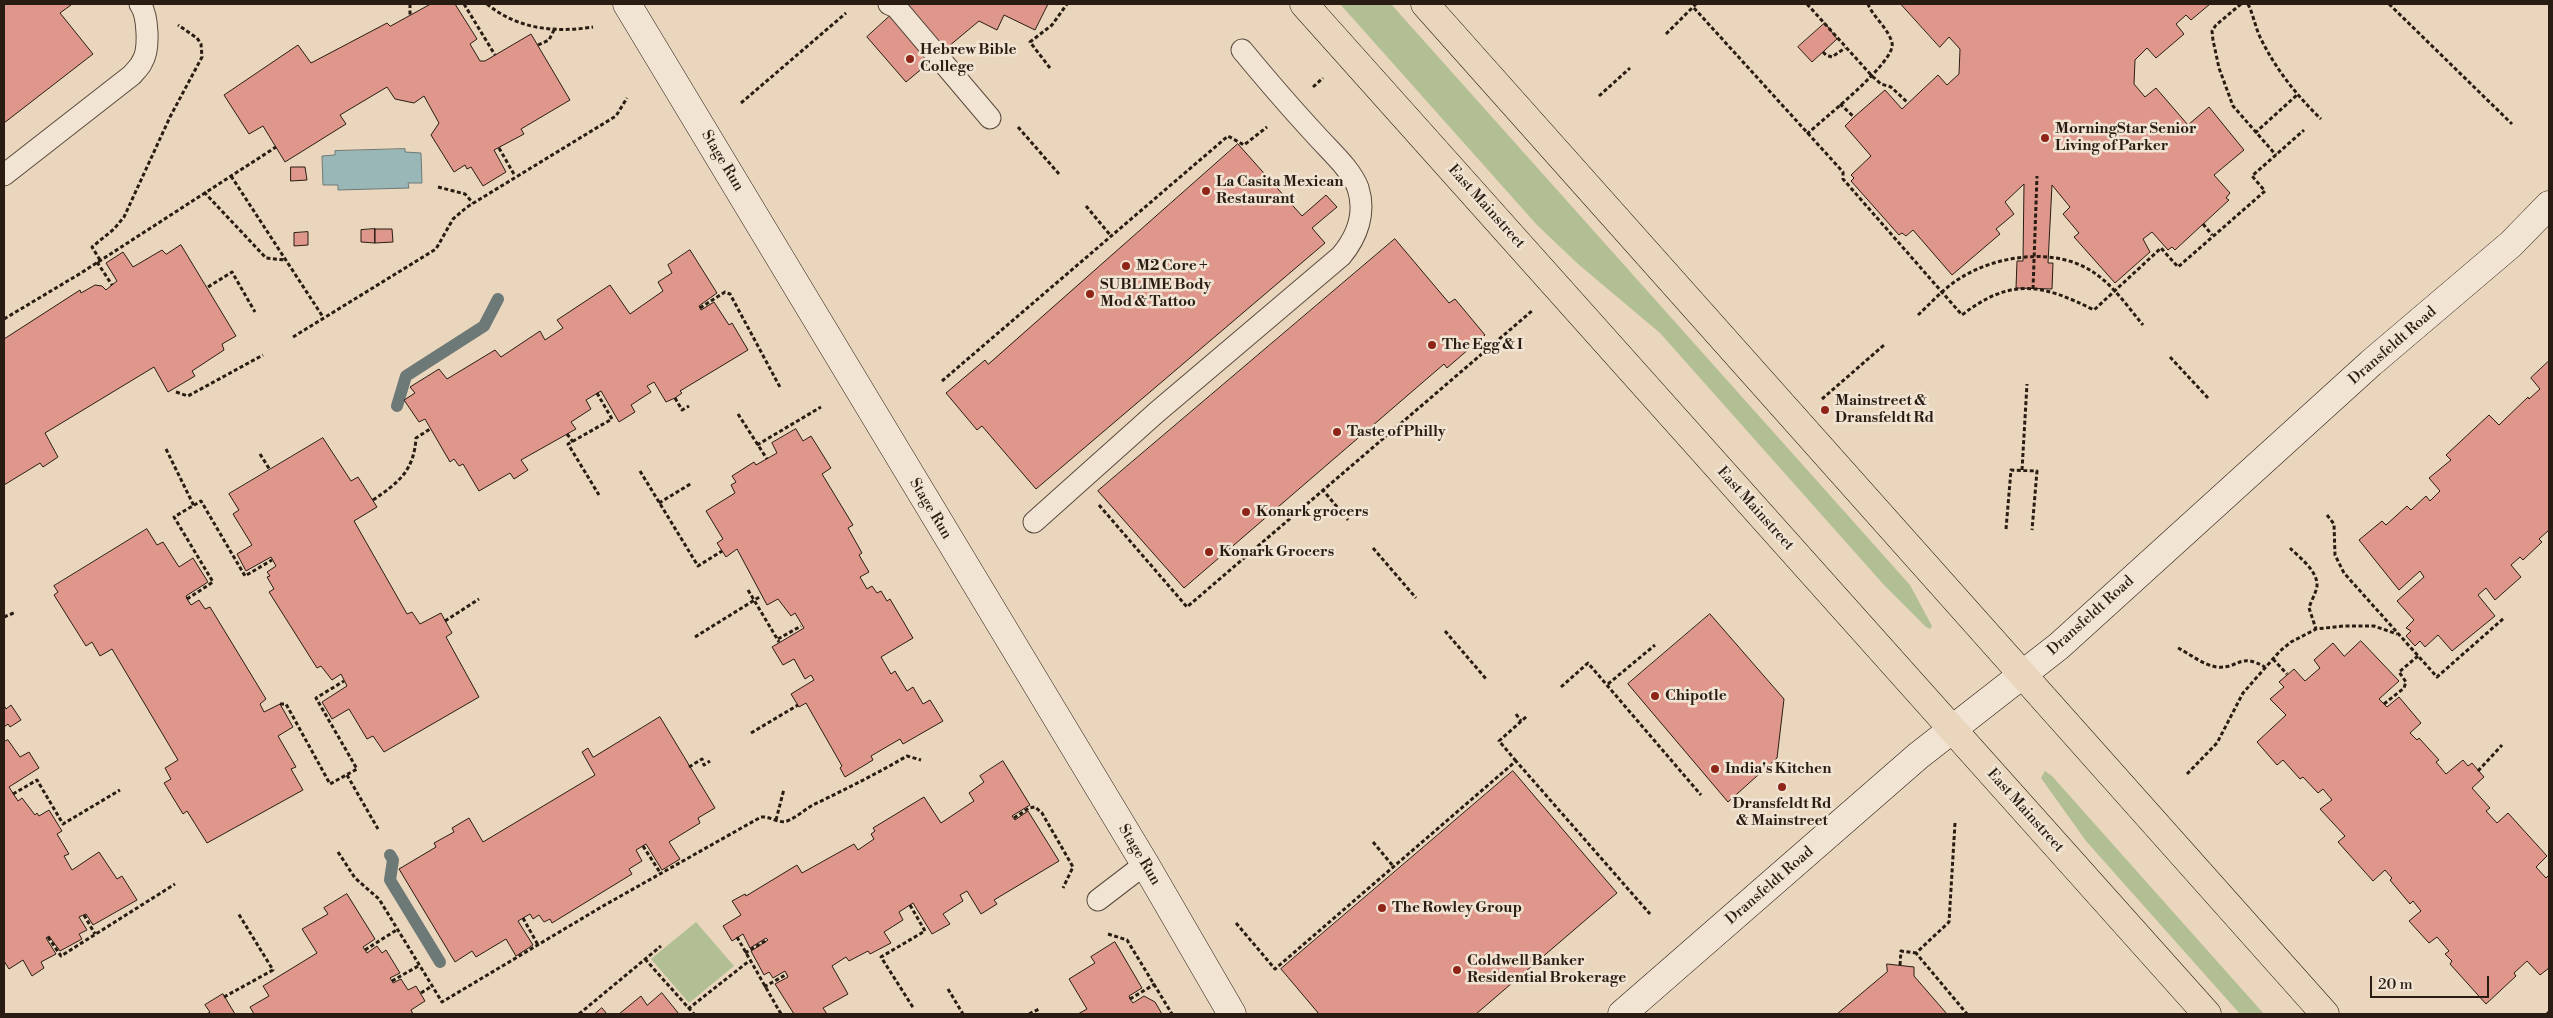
<!DOCTYPE html>
<style>
body{margin:0}
#map{position:relative;width:2553px;height:1018px;overflow:hidden;background:#ead6bc;font-family:"Libre Bodoni",serif}
canvas{display:block}
.frame{position:absolute;inset:0;border:5px solid #291d13;pointer-events:none}
.scale{position:absolute;left:2370px;top:976px;width:119px;height:22px;box-sizing:border-box;border:2px solid #291d13;border-top:0;padding-left:6px;font-size:15px;line-height:18px;white-space:nowrap;color:#291d13;-webkit-text-stroke:4px #f1e4d3;paint-order:stroke}
</style>
<div id="map">
<canvas width="2553" height="1018"></canvas>
<div class="frame"></div>
<div class="scale">20 m</div>
</div>
<script>
const c = document.querySelector('canvas').getContext('2d');
c.lineJoin = 'round';
function paint(path, color) {
  c.fillStyle = color;
  c.fill(path, 'evenodd');
}
function stroke(path, color, width, dash) {
  c.strokeStyle = color;
  c.lineWidth = width;
  c.lineCap = dash ? 'butt' : 'round';
  c.setLineDash(dash || []);
  c.stroke(path);
}
function label(font, color, halo, rows, align = 'center') {
  c.font = font + ' "Libre Bodoni",serif';
  c.lineWidth = 5;
  c.setLineDash([]);
  c.textBaseline = 'middle';
  c.strokeStyle = halo;
  c.fillStyle = color;
  for (const [text, x, y, turn = 0] of rows) {
    c.save();
    c.translate(x, y);
    c.rotate((+turn || 0) * Math.PI / 180);
    c.textAlign = isNaN(turn) ? turn : align;
    if (halo) c.strokeText(text, 0, 0);
    c.fillText(text, 0, 0);
    c.restore();
  }
}
const green = new Path2D(`
 M1340,4H1391L1910,585L1932,626L1930,629L1926,627L1884,585L1660,333L1578,264L1537,225Z
 M2045,771L2052,776L2264,1014H2240L2086,841L2041,778Z
 M696,922L734,966L689,1003L651,959Z`);
const water = new Path2D(`
 M405,149V152L421,153L422,183H408L409,188L338,190V185H323L322,156L335,155V151Z`);
const stream = new Path2D(`
 M397,406L406,376L484,326L498,299
 M390,855L393,860L390,880L440,962`);
const building = new Path2D(`
 M4,4H70L71,5L60,13L93,54L4,123Z
 M431,4H455L477,39L470,44L480,61H485L531,34L570,100L521,129L524,134L494,150L506,172L483,186L471,167L467,169L465,165L454,172L431,135L439,123L424,96L414,103L395,99L387,87L340,115L346,124L285,162L263,126L249,134L224,95L298,45L311,63L387,23L390,26Z
 M903,4H1048L1035,30L1004,15L997,30L979,21L906,82L867,37Z
 M1901,4H2210L2191,20L2186,15L2176,24L2184,34L2156,58L2147,48L2135,60L2134,84L2145,97L2156,88L2188,125L2209,107L2244,150L2214,175L2230,193L2226,198L2229,200L2175,250L2172,247L2168,250L2152,232L2143,239L2150,252L2115,283L2074,237L2079,233L2063,214L2070,207L2052,185L2048,263H2053L2052,289L2016,288L2017,261H2023L2024,184L2005,202L2014,214L1996,229L2000,234L1952,275L1913,230L1906,236L1902,233L1899,235L1851,181L1854,178L1851,175L1871,156L1845,126L1854,117L1885,90L1902,109L1938,75L1947,85L1959,74L1960,49L1949,37L1940,47Z
 M1825,23L1837,39L1812,62L1798,47Z
 M1238,144L1302,216L1326,195L1337,207L1312,228L1325,243L1036,489L982,426L977,430L946,393L985,360L988,364Z
 M291,167H305L307,180L291,181Z
 M375,229H392L393,242L375,243Z
 M375,229V243L361,242V230Z
 M308,232V245L294,246V233Z
 M1395,239L1449,303L1455,299L1485,335L1447,368L1444,364L1184,588L1098,491Z
 M181,245L236,336L222,344L224,350L192,371L195,376L168,392L154,367L45,433L58,457L43,467L40,463L4,485V339L80,290L81,293L95,285L102,286L106,290L112,285L117,281L106,263L123,252L133,267L162,250L166,254Z
 M690,250L717,293L699,306L701,310L714,302L729,325L732,323L748,350L680,391L682,393L675,398L666,402L654,382L647,386L651,392L631,405L635,412L619,422L601,391L586,400L591,409L571,422L576,429L521,460L528,470L514,479L510,473L479,491L463,464L459,466L454,459L450,462L425,419L419,422L404,400L415,393L410,387L439,369L447,379L495,350L501,357L540,331L545,340L563,328L557,320L610,285L630,314L663,291L658,282L672,273L668,265Z
 M2549,361V530L2539,539L2542,542L2523,560L2520,557L2511,565L2521,577L2495,600L2486,588L2478,595L2495,616L2452,651L2438,635L2425,647L2420,641L2415,646L2406,636L2411,631L2406,628L2414,620L2397,601L2424,577L2420,571L2399,590L2359,540L2382,521L2386,525L2407,506L2411,510L2426,496L2430,501L2440,491L2429,478L2451,460L2446,455L2489,415L2499,425L2528,397L2529,399L2540,389L2531,378Z
 M796,429L803,441L811,436L831,468L822,474L853,525L848,528L862,553L859,555L869,572L860,577L867,589L872,586L877,593L881,591L887,601L890,599L913,638L881,657L891,674L895,671L907,691L913,687L923,704L930,700L943,721L903,744L900,739L871,756L873,760L845,777L840,768L842,766L806,703L799,707L791,694L814,680L811,675L805,679L794,659L783,665L772,647L804,628L795,613L791,616L778,599L767,605L737,549L726,557L717,543L723,539L706,511L735,493L731,485L736,482L732,476L754,462L756,465L777,453L772,443Z
 M323,438L351,481L358,477L377,507L354,521L407,614L412,612L420,624L441,613L452,633L446,637L479,697L384,752L373,736L367,739L349,709L332,719L322,702L347,686L341,674L332,680L321,666L317,668L269,592L274,589L267,577L270,576L267,572L276,566L271,557L246,571L237,554L252,545L233,514L239,510L229,494Z
 M147,529L157,545L163,542L179,567L193,558L208,582L186,596L187,599L191,605L199,600L205,609L210,607L266,699L260,704L264,712L280,704L293,727L278,736L296,767L291,769L303,790L207,843L187,811L183,814L164,783L171,779L165,768L178,760L112,649L100,656L92,642L86,646L54,595L58,592L54,586Z
 M1710,614L1784,699L1777,758L1728,802L1628,684Z
 M2361,641L2399,681L2379,699L2387,707L2399,697L2421,723L2410,733L2417,740L2419,738L2439,760L2436,762L2446,774L2463,760L2468,766L2472,763L2484,777L2472,788L2490,808L2486,811L2497,823L2508,813L2547,856L2536,867L2546,878L2549,875V968L2540,975L2527,961L2514,973L2516,976L2486,1004L2450,964L2452,961L2445,954L2449,951L2437,937L2429,943L2409,921L2421,911L2413,901L2410,904L2390,880L2392,878L2385,870L2373,881L2338,842L2345,836L2320,809L2332,800L2323,789L2318,793L2303,777L2300,779L2283,760L2277,765L2257,742L2286,715L2270,699L2284,687L2279,682L2294,669L2305,681L2320,668L2314,660L2333,643L2344,656Z
 M4,705L6,709L11,705L21,720L10,727L8,724L4,727Z
 M660,717L715,808L698,818L700,823L669,842L680,859L662,870L646,844L636,850L642,861L629,869L632,874L552,923L550,919L544,922L539,915L533,919L530,914L518,921L533,945L516,956L506,939L476,957L472,951L455,962L399,869L436,847L434,843L454,832L452,828L469,818L483,842L595,775L582,752L588,748L593,757Z
 M8,740L20,757L29,752L39,768L9,787L18,801L22,798L35,815L37,813L39,816L49,810L62,831L57,834L69,854L64,856L72,870L99,852L117,879L122,876L137,900L93,925L86,914L79,917L87,930L79,934L82,939L60,951L49,936L46,938L56,954L41,962L44,968L32,976L23,960L9,969L4,961V742Z
 M1003,761L1030,805L1012,816L1015,820L1028,811L1059,861L994,900L997,904L981,914L967,891L960,895L963,901L943,914L950,924L932,934L913,903L899,912L903,920L884,932L891,943L870,954L868,951L849,961L846,957L832,966L848,994L823,1008L827,1014H794L775,984L788,977L785,971L773,978L769,972L764,975L751,951L768,940L766,938L750,948L743,934L732,941L723,926L741,915L732,901L745,894L746,896L797,865L802,873L854,844L858,850L874,839L871,834L875,831L873,828L924,797L941,823L974,801L969,793L984,782L980,776Z
 M1513,771L1617,893L1476,1014H1319L1281,969Z
 M347,894L375,939L363,947L367,953L377,946L382,953L386,950L400,973L390,978L392,981L393,983L401,979L408,990L416,986L425,1001L411,1010L413,1014H254L250,1007L269,996L263,986L317,953L302,929L328,914L324,908Z
 M1115,942L1142,988L1129,996L1130,999L1133,1003L1144,996L1155,1002L1162,1014H1078L1087,1009L1069,979L1095,963L1091,957Z
 M1887,964L1914,967V976L1947,1014H1837L1887,972Z
 M662,993L679,1014H619L641,996L647,1005Z
 M223,994L235,1014H207L210,1012L205,1005Z
 M602,1008L607,1014H595Z`);
const path = new Path2D(`
 M410,4V15
 M464,4L495,55
 M487,4C517,29 555,33 593,27
 M1807,4L1872,76L1881,84L1891,87L1908,103
 M2241,4L2216,25L2212,31L2213,40L2219,68L2233,106L2276,155
 M2248,4C2253,14 2255,26 2260,37C2275,68 2296,95 2321,119
 M2389,4L2512,124
 M1694,8L1843,172V179L1962,315C2011,277 2042,284 2094,310L2161,248L2178,267L2265,191L2252,176L2304,130
 M1666,34L1696,4
 M538,45L549,40L554,30
 M1823,52L1826,55L1832,57L1845,48
 M1050,68L1030,42L1052,25L1067,4
 M1313,87L1323,78
 M1599,96L1630,68
 M741,103L846,13
 M1840,104L1854,117
 M1018,127L1059,174
 M2255,133L2298,94
 M1807,134C1822,120 1897,61 1892,43C1889,29 1873,17 1868,4
 M499,148L515,176
 M231,176L323,317
 M438,187L465,194L473,203
 M204,192L266,258L285,260
 M1086,206L1111,236
 M2203,224L2212,235
 M100,260L92,247L114,229L124,217L170,117L202,57L201,44L197,38L178,25
 M97,262L112,285
 M208,287L232,272L255,312
 M2033,289L2037,176
 M700,308L725,292L730,294L781,389
 M1918,315C1932,302 1945,287 1962,277C1998,255 2056,247 2093,272C2113,285 2128,307 2143,325
 M4,319L81,273L276,147
 M293,337L436,249L453,219L467,207L616,116L627,98
 M2170,357L2208,398
 M942,381L1228,136L1244,145L1267,127
 M176,392L188,396L263,355
 M597,393L612,419L568,444L599,495
 M675,398L682,410L689,406
 M1822,399L1884,345
 M738,414L767,459
 M567,434L573,442
 M757,445L821,407
 M166,449L194,506
 M260,454L270,470
 M2022,470L2027,384
 M640,471L698,566L722,551
 M1322,489L1348,520
 M373,500C398,483 414,471 416,438L430,429
 M659,503L692,483
 M1099,505L1187,607L1533,310
 M2327,515L2334,524L2335,555L2344,573L2437,677L2504,618
 M2006,529L2011,470L2037,471L2032,530
 M1373,548L1416,598
 M2290,548C2299,557 2318,571 2317,586C2316,593 2311,601 2309,608L2316,629
 M748,590L779,642
 M187,599L213,582L174,517L201,501L245,576L272,560
 M4,617L16,612
 M445,621L479,599
 M1445,631L1487,680
 M695,637L761,596
 M778,639L801,626
 M2178,648C2190,654 2203,665 2217,667C2240,669 2238,652 2265,667
 M2273,659L2287,674
 M1608,684L1655,645
 M1561,687L1588,663L1701,795
 M280,704H286L330,784L357,769L316,698L344,681
 M2384,704L2404,688L2406,682L2399,672L2418,656
 M1516,714L1521,721
 M751,733L798,705
 M1516,761L1499,741L1527,716
 M689,767L702,759L704,765L710,761
 M2478,771L2502,745
 M2187,774L2217,743L2243,693L2280,651L2291,642L2316,629L2343,626H2374L2397,634
 M347,775L378,829
 M13,794L37,780L63,824L120,790
 M1014,818L1029,808L1035,807L1042,813L1073,867L1063,888
 M776,820L784,789
 M1955,823L1949,922L1916,953L1967,1014
 M1373,842L1393,866
 M643,846L661,874
 M338,852L355,878L379,899L442,1002L603,906L761,817C770,816 779,824 787,821C798,817 807,807 817,803C848,788 878,773 907,756L921,760
 M910,905L925,931L881,957L914,1009
 M84,915L95,934
 M523,918L538,945
 M1236,923L1275,969L1516,761L1650,914
 M1108,934L1127,940L1172,1014
 M48,937L61,956L175,884
 M737,937L781,1014
 M365,950L398,929
 M745,953L767,940
 M645,959L694,1014
 M1900,965L1901,951L1916,953
 M392,981L420,965
 M764,987L787,974
 M948,989L963,1014
 M421,993L432,986
 M224,997L273,970L238,913
 M1130,999L1155,984
 M688,1009L749,961
 M579,1014L661,946
 M1029,1014L1039,1009
 M2547,1014L2549,1012`);
const lane = new Path2D(`
 M889,4L896,7L990,118
 M4,175L132,75C135,71 140,67 142,62C150,50 148,15 140,4
 M1034,522L1157,412L1341,256C1357,237 1366,213 1358,188C1351,169 1329,150 1315,134C1290,107 1266,79 1242,50
 M1098,900L1145,864`);
const secondary = new Path2D(`
 M627,4L1145,864L1232,1014
 M1622,1014L1918,756L2059,646L2371,363L2511,244L2549,205`);
const primary = new Path2D(`
 M1304,4L2207,1014
 M1425,4L2325,1014`);
const markers = [
 [910,59,5,"#8f2418"],
 [2045,138,5,"#8f2418"],
 [1206,191,5,"#8f2418"],
 [1126,266,5,"#8f2418"],
 [1090,294,5,"#8f2418"],
 [1432,345,5,"#8f2418"],
 [1825,410,5,"#8f2418"],
 [1337,432,5,"#8f2418"],
 [1246,512,5,"#8f2418"],
 [1209,552,5,"#8f2418"],
 [1655,696,5,"#8f2418"],
 [1715,769,5,"#8f2418"],
 [1782,787,5,"#8f2418"],
 [1382,908,5,"#8f2418"],
 [1457,970,5,"#8f2418"]
];
const poiNames = [
 ["Hebrew Bible",920,50],
 ["College",920,67],
 ["MorningStar Senior",2055,129],
 ["Living of Parker",2055,146],
 ["La Casita Mexican",1216,182],
 ["Restaurant",1216,199],
 ["M2 Core +",1136,266],
 ["SUBLIME Body",1100,285],
 ["Mod & Tattoo",1100,302],
 ["The Egg & I",1442,345],
 ["Mainstreet &",1835,401],
 ["Dransfeldt Rd",1835,418],
 ["Taste of Philly",1347,432],
 ["Konark grocers",1256,512],
 ["Konark Grocers",1219,552],
 ["Chipotle",1665,696],
 ["India's Kitchen",1725,769],
 ["Dransfeldt Rd",1782,804,"center"],
 ["& Mainstreet",1782,821,"center"],
 ["The Rowley Group",1392,908],
 ["Coldwell Banker",1467,961],
 ["Residential Brokerage",1467,978]
];
const streetNames = [
 ["Stage Run",722,161,59],
 ["East Mainstreet",1486,207,48],
 ["Dransfeldt Road",2393,346,-41],
 ["Stage Run",930,509,59],
 ["East Mainstreet",1755,509,48],
 ["Dransfeldt Road",2091,616,-42],
 ["East Mainstreet",2025,811,48],
 ["Stage Run",1139,855,59],
 ["Dransfeldt Road",1770,886,-41]
];
paint(green, '#b2bf94');
paint(water, '#9ab7b8');
stroke(water, '#6d7976', 1);
stroke(stream, '#6d7976', 12);
paint(building, '#df968b');
stroke(building, '#291d13', 1);
stroke(lane, '#594b3d', 23);
stroke(secondary, '#291d13', 29);
stroke(primary, '#291d13', 29);
stroke(path, '#291d13', 3, [4, 2.5]);
stroke(lane, '#f1e4d3', 21);
stroke(secondary, '#f1e4d3', 28);
stroke(primary, '#ead6bc', 28);
for (const [x, y, r, color] of markers) {
  const dot = new Path2D();
  dot.arc(x, y, r, 0, 2 * Math.PI);
  c.fillStyle = color;
  c.fill(dot);
  stroke(dot, '#f1e4d3', 2);
}
label('bold 15px', '#291d13', '#f1e4d3', poiNames, 'left');
label('15px', '#291d13', '#f1e4d3', streetNames);
</script>
